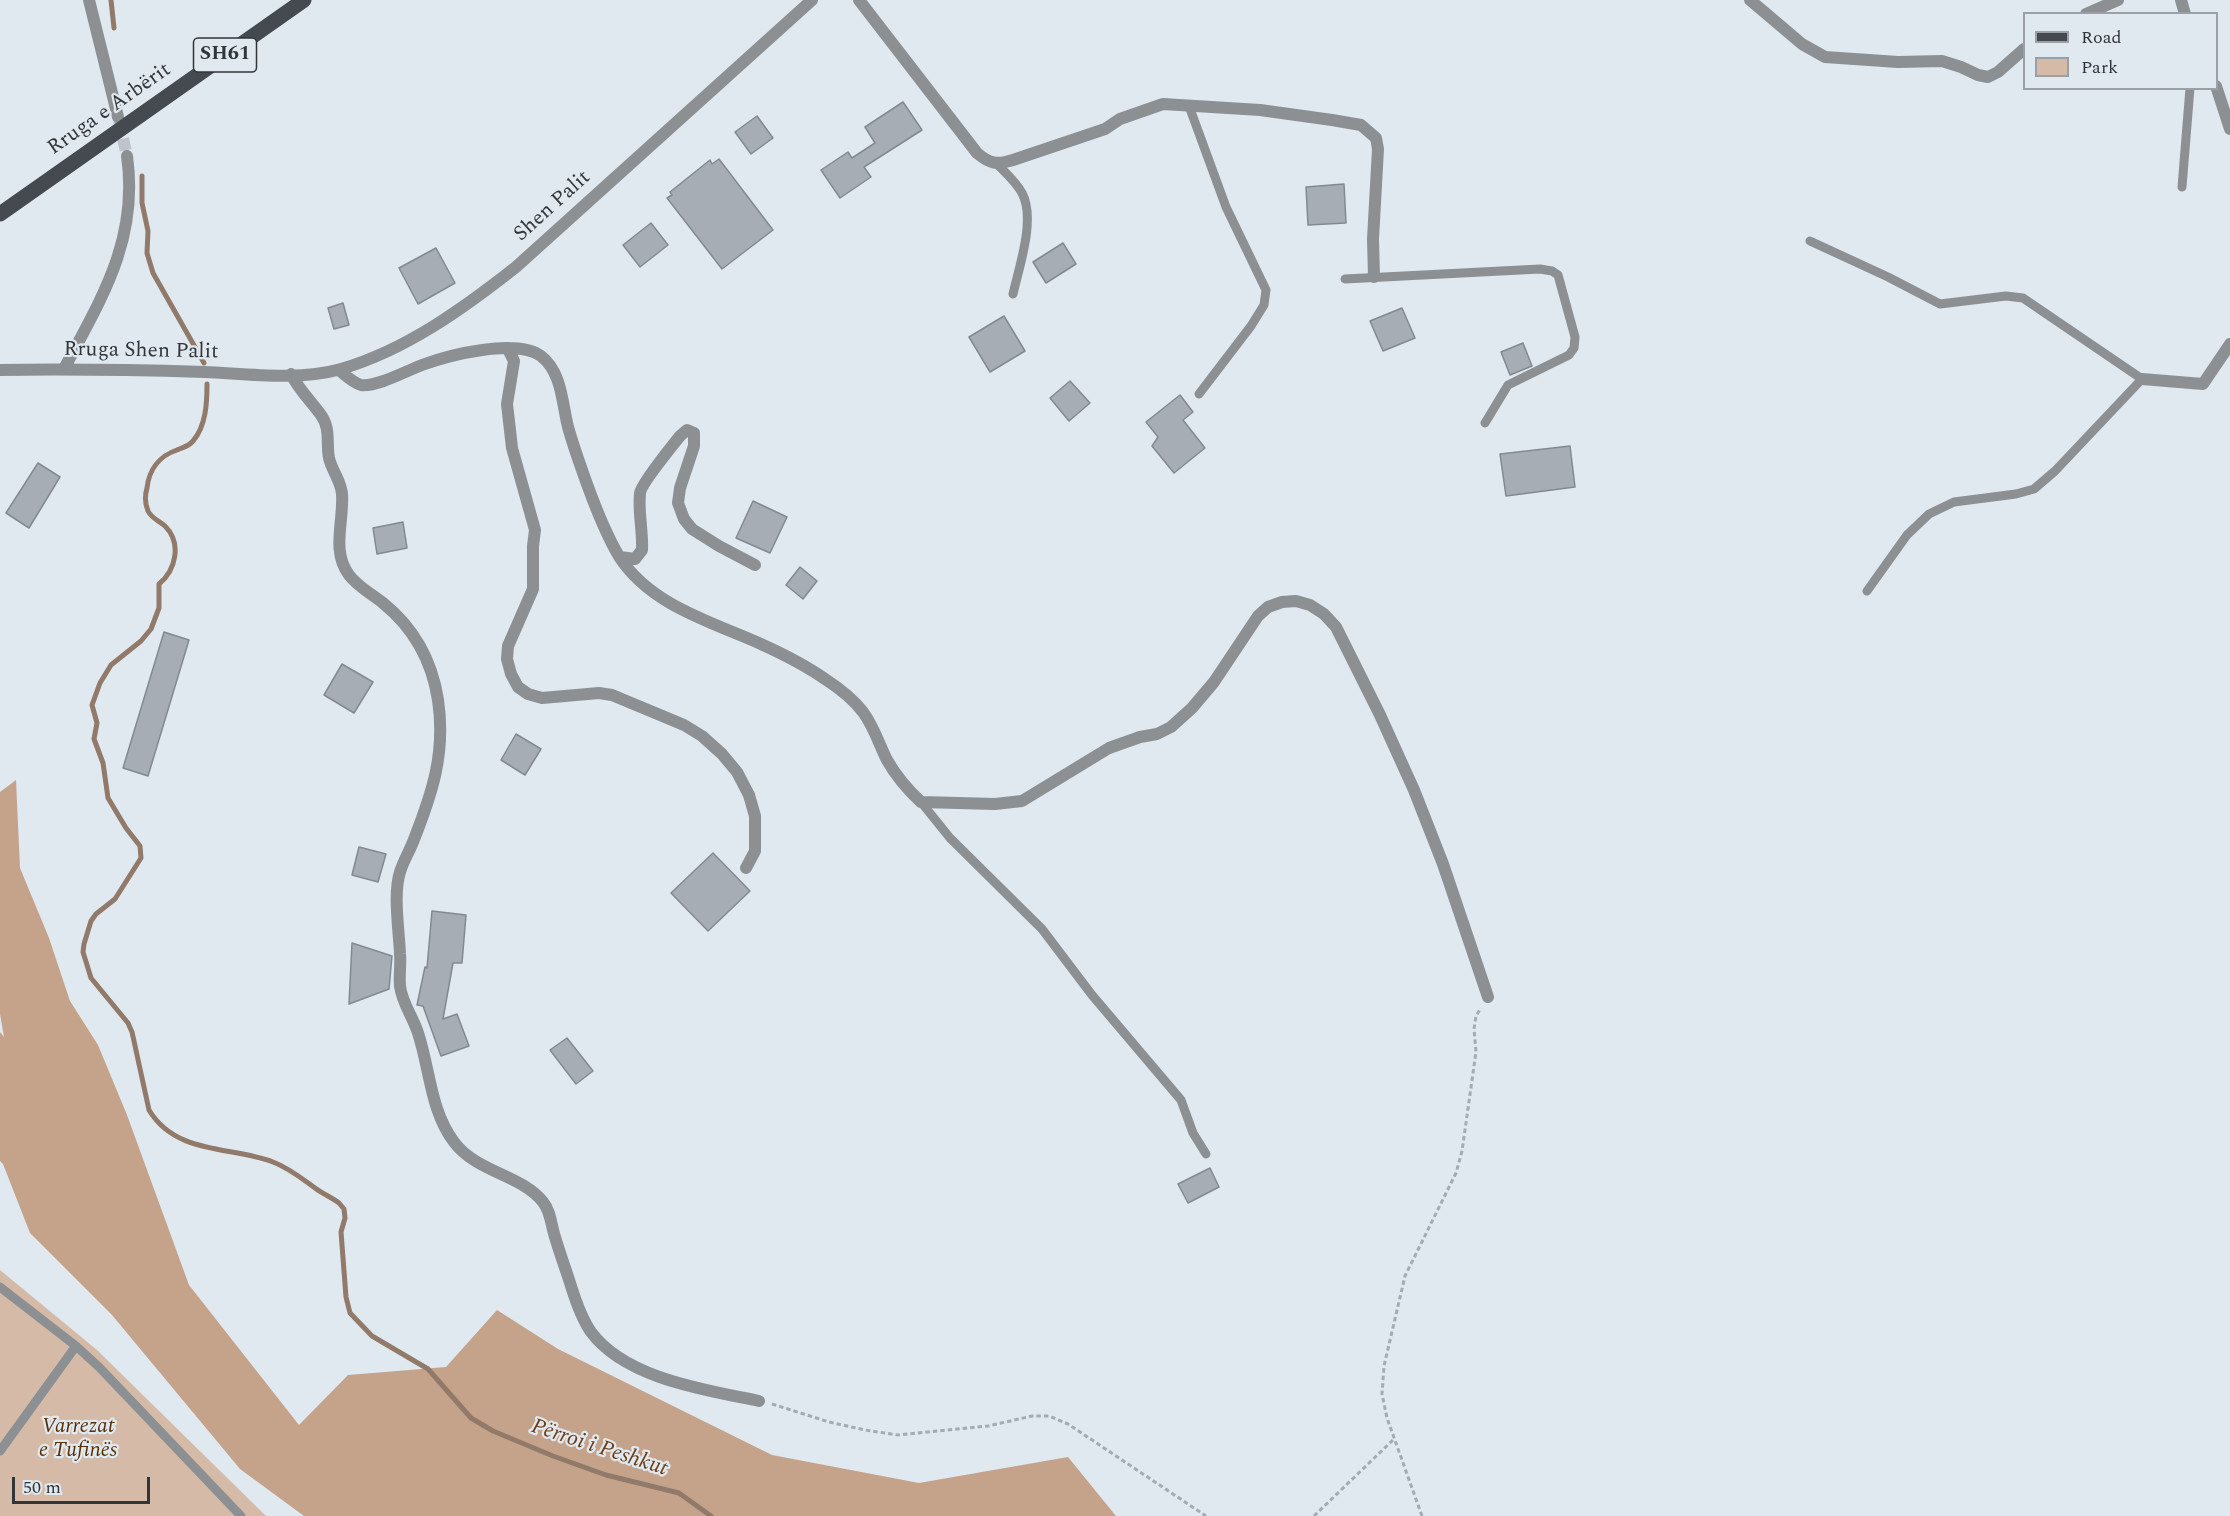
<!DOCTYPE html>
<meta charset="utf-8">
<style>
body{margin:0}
#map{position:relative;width:2230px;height:1516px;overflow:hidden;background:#e0e8f0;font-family:Spectral,serif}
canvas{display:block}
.legend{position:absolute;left:2023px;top:12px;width:195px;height:78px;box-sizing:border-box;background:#e0e8f0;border:2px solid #9aa0a6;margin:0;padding:8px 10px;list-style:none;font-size:18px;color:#323538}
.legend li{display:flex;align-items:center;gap:12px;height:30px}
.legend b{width:30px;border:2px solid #9aa0a6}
.scale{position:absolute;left:12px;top:1477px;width:138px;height:27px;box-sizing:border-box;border:3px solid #323538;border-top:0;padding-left:8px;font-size:18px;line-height:21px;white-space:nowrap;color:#323538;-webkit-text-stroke:4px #e0e8f0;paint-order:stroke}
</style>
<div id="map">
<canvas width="2230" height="1516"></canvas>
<ul class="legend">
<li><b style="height:8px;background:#444a4f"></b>Road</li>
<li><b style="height:16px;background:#d5baa8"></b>Park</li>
</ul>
<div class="scale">50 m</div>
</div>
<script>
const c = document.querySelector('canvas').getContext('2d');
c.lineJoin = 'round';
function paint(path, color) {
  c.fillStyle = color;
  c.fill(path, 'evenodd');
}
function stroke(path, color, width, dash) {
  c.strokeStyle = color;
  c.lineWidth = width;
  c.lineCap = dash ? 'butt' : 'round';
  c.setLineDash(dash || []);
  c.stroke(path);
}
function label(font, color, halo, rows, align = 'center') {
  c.font = font + ' Spectral,serif';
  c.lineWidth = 4.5;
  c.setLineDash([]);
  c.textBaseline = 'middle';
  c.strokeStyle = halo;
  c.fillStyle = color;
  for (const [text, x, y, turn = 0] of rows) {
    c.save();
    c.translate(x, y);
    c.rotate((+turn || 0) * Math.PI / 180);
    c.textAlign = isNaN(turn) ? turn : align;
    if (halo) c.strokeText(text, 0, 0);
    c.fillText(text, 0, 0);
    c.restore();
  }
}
const green = new Path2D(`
 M0,1270L97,1350L266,1516H0Z`);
const forest = new Path2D(`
 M16,780L20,868L49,938L70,1001L98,1045L127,1115L189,1285L299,1425L348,1375L446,1367L497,1310L558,1349L772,1455L919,1483L1068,1457L1116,1516H304L240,1469L112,1315L30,1233L3,1164L0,1161V1032L4,1037L0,1014V792Z`);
const stream = new Path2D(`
 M111,0L114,28
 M142,176V203L148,231L147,253L153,273L204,363
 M207,384C207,403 206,426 193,441C188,447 183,447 177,450C159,456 149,470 147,488C145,495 145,504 148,511C152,519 160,521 165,526C182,543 176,570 159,584V608L151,629L141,641L111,665L100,683L92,705L97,723L94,739L103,763L108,798L126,828L140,846L141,858L115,899L96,914L91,921L84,944L83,952L91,978L128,1023L132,1032L149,1110C176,1155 231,1146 273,1162C289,1168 301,1178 315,1188C323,1194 331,1197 339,1203L344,1209L345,1218L341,1232L346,1297L350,1313L372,1336L428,1369L471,1418L493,1431L553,1456L606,1475L679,1493L711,1516`);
const building = new Path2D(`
 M903,102L922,130L864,167L871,177L840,198L821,170L848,152L852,158L875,143L865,127Z
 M757,116L773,138L751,154L735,132Z
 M719,159L773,230L722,269L667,198L672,195L670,192L710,160L712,164Z
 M1344,184L1346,223L1308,225L1306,187Z
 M651,223L668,245L640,267L623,245Z
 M1063,243L1076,264L1046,283L1033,262Z
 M436,248L455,283L418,304L399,268Z
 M343,303L349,325L334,329L328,308Z
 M1402,308L1415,338L1383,351L1370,321Z
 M1004,316L1025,351L990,372L969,337Z
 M1523,343L1532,366L1510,375L1501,352Z
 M1070,381L1090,403L1069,421L1050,398Z
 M1180,395L1193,412L1183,420L1205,448L1174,473L1152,446L1158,437L1146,422Z
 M1570,446L1575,487L1506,496L1500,454Z
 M38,463L60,477L29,528L6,513Z
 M753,501L787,517L770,553L736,538Z
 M403,522L407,548L377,554L373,528Z
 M800,567L817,581L803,599L786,585Z
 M164,632L189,640L148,776L123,768Z
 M342,664L373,682L354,713L324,695Z
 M516,734L541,749L525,775L501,760Z
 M359,847L386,854L378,882L352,875Z
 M713,853L750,891L708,931L671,893Z
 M432,911L466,915L462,963H453L443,1019L457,1014L469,1046L441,1056L423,1006L417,1005L425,967L427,968Z
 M352,943L392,956L389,989L349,1004Z
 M567,1038L593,1071L576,1084L550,1050Z
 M1210,1168L1219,1187L1188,1203L1178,1184Z`);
const streetTunnel = new Path2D(`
 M119,121L127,156`);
const path = new Path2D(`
 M772,1404L829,1422L865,1430L898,1435L988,1426L1032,1416H1049L1068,1424L1206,1516
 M1314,1516L1394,1439
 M1422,1516L1387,1418L1382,1394L1384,1366L1405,1276L1456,1173L1462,1151L1476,1052L1474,1029L1476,1016L1481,1008`);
const lane = new Path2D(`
 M1189,106L1226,207L1266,290L1264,305L1251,326L1199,394
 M998,165C1006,173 1017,183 1022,193C1036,219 1019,267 1013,294
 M2182,187L2190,88
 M1810,241L1888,277L1940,304L2006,296L2023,298L2142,379L2055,471L2034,489L2016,494L1954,502L1929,514L1907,535L1867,591
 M1345,279L1540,269L1552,271L1558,275L1575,337L1574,348L1569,355L1508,385L1485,423
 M921,802L950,838L1042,929L1092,995L1181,1100L1193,1133L1206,1154
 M0,1287L76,1346L99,1367L241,1516
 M0,1451L76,1346`);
const street = new Path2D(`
 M89,0L118,117
 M859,0L977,153C990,164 997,165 1013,160L1105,129L1120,119L1163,104L1260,110L1332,120L1361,125L1376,138L1378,149L1373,239L1374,277
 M1750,0L1802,44L1825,57L1898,62L1942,61L1961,67L1978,75L1988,77L1998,72L2024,49
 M2181,0L2185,14
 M2086,14L2118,0
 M2216,86L2230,129
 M508,349L514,361L507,404L512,448L535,530L533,546V589L508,646L507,659L511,674L518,687L528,694L542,698L599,693L612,695L684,725L702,736L722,754L737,772L749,795L755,816V851L746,868
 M64,369C101,299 139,240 127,156
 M0,370C68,369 136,370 205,372C248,374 298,381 341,369C406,350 464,308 516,267L812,0
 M339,370C345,375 353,383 361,385C377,387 406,371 422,365C449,355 516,338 541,356C562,372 562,403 568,427C572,441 577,456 582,470C591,496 606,535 620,558C652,606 712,622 761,644C783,654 805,665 825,679C839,688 853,699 863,712C874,727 879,744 887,760C896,776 908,790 921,802L995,804L1022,801L1109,748L1140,737L1157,734L1171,727L1192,708L1214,682L1258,616L1268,607L1282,602L1296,601L1310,605L1324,614L1336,627L1380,715L1414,790L1443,864L1488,997
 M291,374C299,390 311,401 321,415C331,429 326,443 329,458C332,471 341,481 342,494C344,521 331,551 349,575C358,587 372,594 383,603C414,628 432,661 438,700C446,753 432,794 413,842C409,852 403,862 400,872C393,894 399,930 400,954C401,964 399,976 400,986C402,1003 413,1017 418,1033C430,1069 430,1110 454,1142C476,1172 522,1175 543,1202C551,1212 551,1225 555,1237C560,1254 566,1270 571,1286C576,1302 582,1319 591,1332C626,1379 706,1390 759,1401
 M2142,379L2203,384L2230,344
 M620,557L635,559L642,550C643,531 638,513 640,493C641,484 672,446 680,436L687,430L694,433V446L680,488L678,503L684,519L692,529L719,546L755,565`);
const primary = new Path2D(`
 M0,214L304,0`);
const shields = [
 [225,55,63]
];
const shieldNames = [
 ["SH61",225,55]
];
const streetNames = [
 ["Rruga e Arbërit",110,110,-35],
 ["Shen Palit",553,207,-42],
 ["Rruga Shen Palit",141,352,1]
];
const parkNames = [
 ["Varrezat",78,1428],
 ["e Tufinës",78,1452]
];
const waterNames = [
 ["Përroi i Peshkut",599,1449,18]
];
paint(green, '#d5baa8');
paint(forest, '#c5a38b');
stroke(stream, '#917a6a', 5);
paint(building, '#a6adb5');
stroke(building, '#828a91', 1.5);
stroke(streetTunnel, '#bdc4cb', 12, [12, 6]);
stroke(path, '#a4abb1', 3, [4.5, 3]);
stroke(lane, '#8c9093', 9);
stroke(street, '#8c9093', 12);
stroke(primary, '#444a4f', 15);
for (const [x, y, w] of shields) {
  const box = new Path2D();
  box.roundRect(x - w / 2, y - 17, w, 34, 4.5);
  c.fillStyle = '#e0e8f0';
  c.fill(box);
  stroke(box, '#323538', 1.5);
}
label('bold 20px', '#323538', null, shieldNames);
label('21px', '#323538', '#e0e8f0', streetNames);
label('italic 21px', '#5a2e02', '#e0e8f0', parkNames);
label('italic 22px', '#6c3e16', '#e0e8f0', waterNames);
</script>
